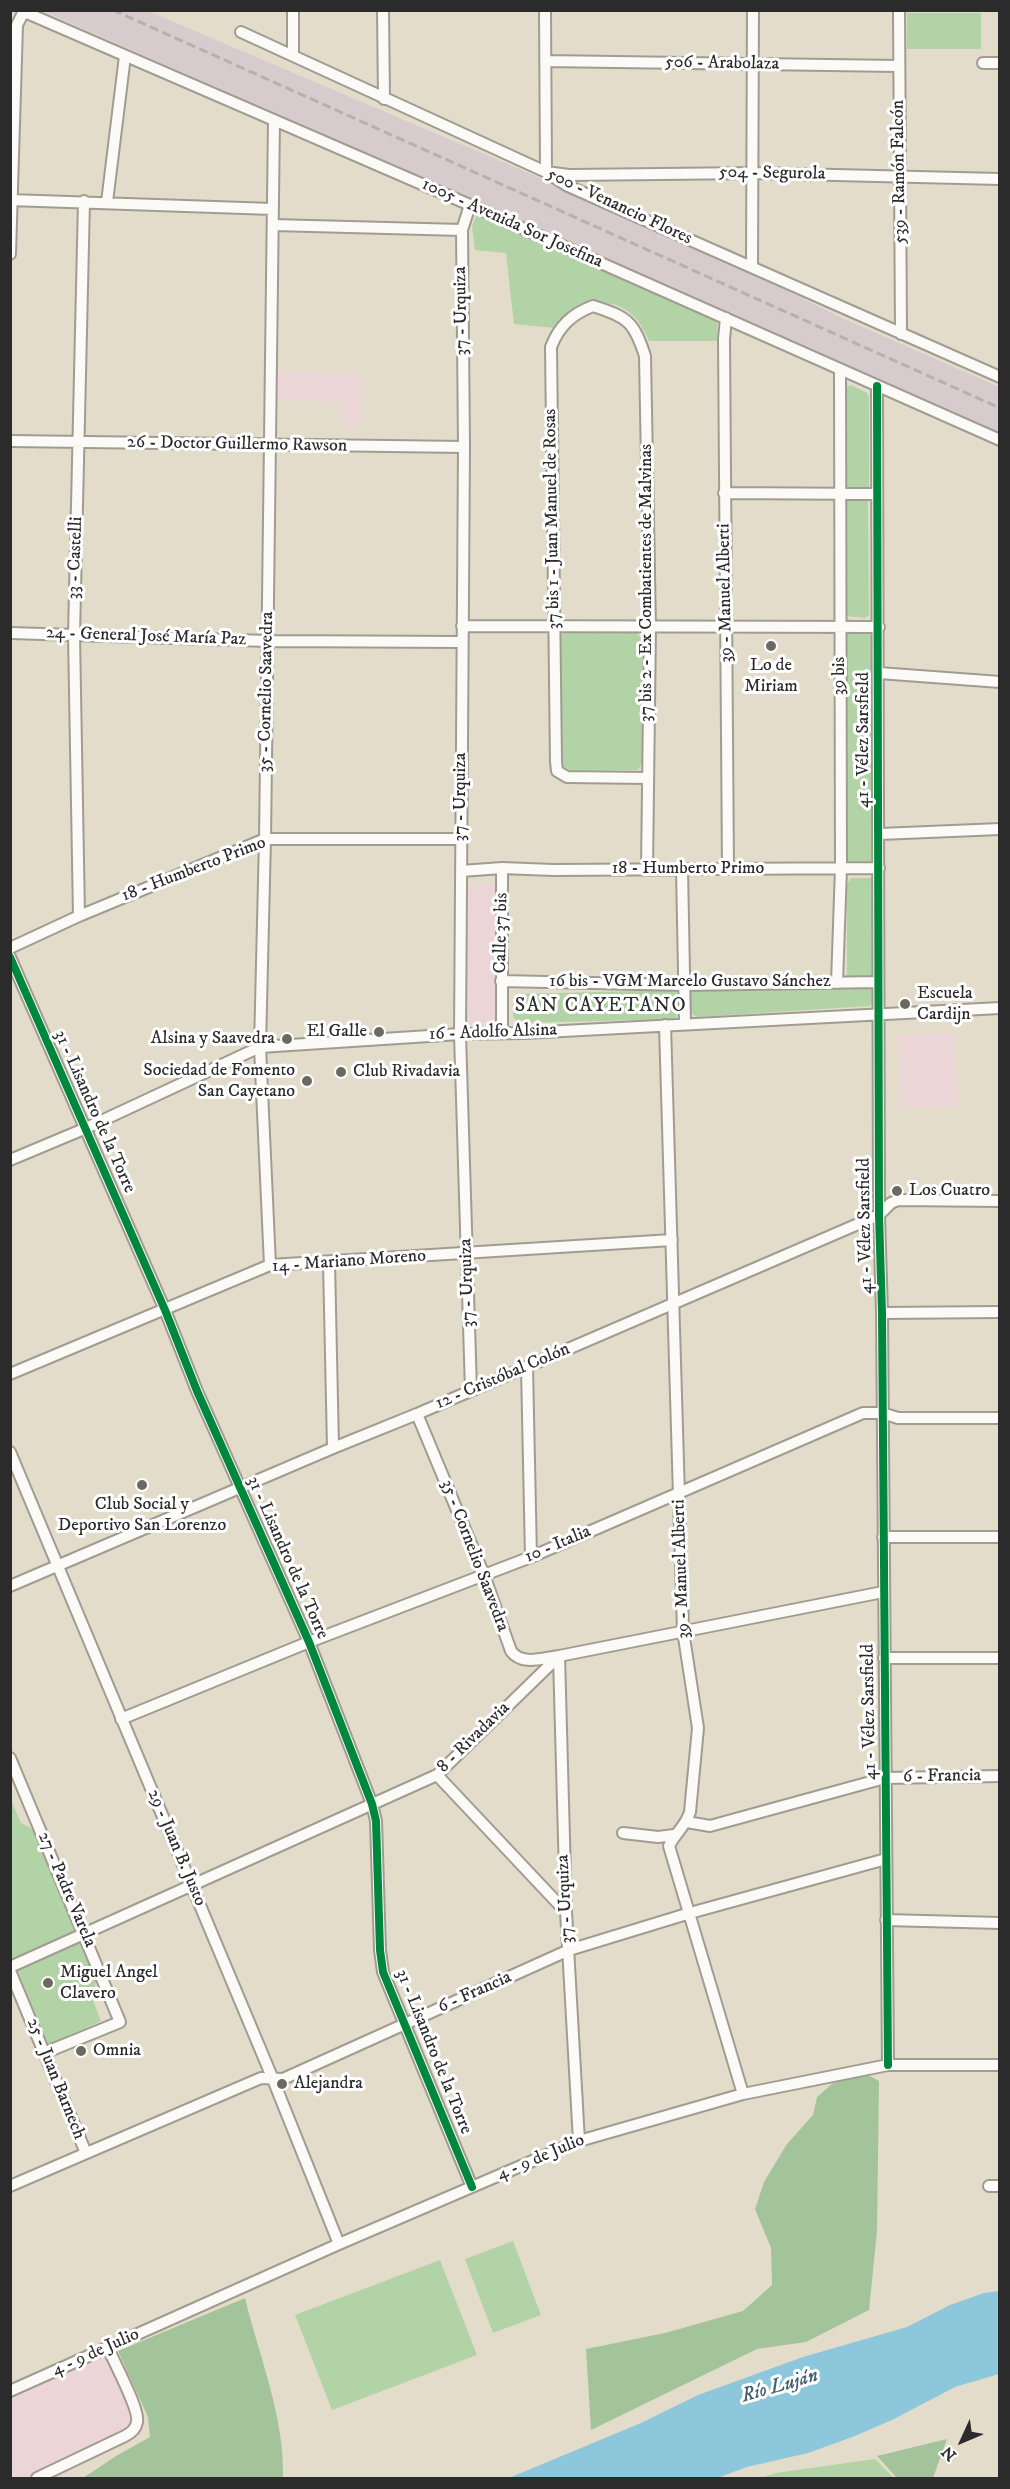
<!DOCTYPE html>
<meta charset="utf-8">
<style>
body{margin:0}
#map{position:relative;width:1010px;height:2489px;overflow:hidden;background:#e4dcca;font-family:"IM FELL DW Pica",serif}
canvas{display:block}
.frame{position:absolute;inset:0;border:12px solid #2b2b2b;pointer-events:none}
.north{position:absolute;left:932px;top:2411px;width:60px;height:60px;-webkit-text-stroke:4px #fff;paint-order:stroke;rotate:226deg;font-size:16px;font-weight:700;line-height:24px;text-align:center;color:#2b2b2b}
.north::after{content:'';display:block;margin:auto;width:21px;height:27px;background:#2b2b2b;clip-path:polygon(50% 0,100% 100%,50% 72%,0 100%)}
</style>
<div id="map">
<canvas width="1010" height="2489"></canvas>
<div class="frame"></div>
<div class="north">N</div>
</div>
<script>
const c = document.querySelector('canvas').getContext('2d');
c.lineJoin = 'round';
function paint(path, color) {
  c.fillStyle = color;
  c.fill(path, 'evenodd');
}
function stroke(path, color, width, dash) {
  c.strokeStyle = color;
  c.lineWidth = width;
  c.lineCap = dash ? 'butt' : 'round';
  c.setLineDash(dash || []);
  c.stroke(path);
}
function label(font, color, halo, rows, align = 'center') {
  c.font = font + ' "IM FELL DW Pica",serif';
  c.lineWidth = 6;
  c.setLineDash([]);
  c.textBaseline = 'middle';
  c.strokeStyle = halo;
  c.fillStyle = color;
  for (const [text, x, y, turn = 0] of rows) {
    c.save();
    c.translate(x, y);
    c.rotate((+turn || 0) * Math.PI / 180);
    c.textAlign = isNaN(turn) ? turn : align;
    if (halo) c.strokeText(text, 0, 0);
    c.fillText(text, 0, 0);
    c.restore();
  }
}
const built = new Path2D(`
 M275,372L361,375L360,427H344V402L274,400Z
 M501,884L499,1024H473L469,1020L468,885Z
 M955,1033L958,1106L901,1108L898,1035Z
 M104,2356L107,2358L135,2413L128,2433L30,2478H13L11,2472V2396Z`);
const industrial = new Path2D(`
 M43,11H148L531,174L725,260L844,319L999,387V432Z`);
const green = new Path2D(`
 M907,13H981V49H907Z
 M477,214L717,319L718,341H649C646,334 642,326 637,320C614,292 573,300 555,328L514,324L506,253L475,250L472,226Z
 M851,385L867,393L869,397V486L866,489H849L847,487V387Z
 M842,498L868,501L869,615L865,618L845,616Z
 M845,631H869L872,639L871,863H846Z
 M571,632H636L642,639L643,761L638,770H571L562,766L560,762L559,638L562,634Z
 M851,878H871L874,880L875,977H847V884Z
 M870,988L875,993L873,1003L869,1006L697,1017L692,1014L689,995L694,989Z
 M673,990L678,994L677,1017L672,1019L521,1023L516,1021L513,1016V998L518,994Z
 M10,1798L21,1823L35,1830L96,1982L92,1998L101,2021L48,2045L11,1955Z
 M513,2241L541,2315L493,2333L465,2259Z
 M440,2260L477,2355L332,2410L295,2315Z
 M875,2459L894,2478H761L776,2473Z`);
const forest = new Path2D(`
 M866,2074L879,2081L877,2231L869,2310L806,2342L757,2349L591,2430L586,2349L665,2333L743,2311L772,2285L771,2248L755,2209L764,2182L787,2144L813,2115L817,2097L833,2083Z
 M245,2298C259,2356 285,2418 283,2478H83L116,2456L150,2437L148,2417L118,2351Z
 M947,2439L933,2478H897L877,2456Z`);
const water = new Path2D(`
 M999,2291V2374L955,2387L894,2419L855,2436L808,2453L747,2467L717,2478H509L641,2423L698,2395L803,2357L907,2327L950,2305L984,2293Z`);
const minor = new Path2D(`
 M383,10L384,99
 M545,10L546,172L569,175L753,173L1000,179
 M899,10L901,334
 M241,32L546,172L568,186L1000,377
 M293,55V10
 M545,61L898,66
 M983,63H1000
 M10,200L273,209
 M107,202L125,56
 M470,205L462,230L464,447L460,1034L471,1390
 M273,225L462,230
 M10,254L17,25L22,15L27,13L470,205L1000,440
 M752,267L753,10
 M726,318L724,339L728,868
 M877,386L879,1215L882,1313L888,2065
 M10,441L464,447
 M724,493L876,494
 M462,626L879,627
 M10,633L268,641L461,642
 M879,673L1000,682
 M880,834L1000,829
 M647,869L650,627L645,356C634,322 628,317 593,306C572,314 559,326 551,347L556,762L557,771L567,777L648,778
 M682,869L685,1024
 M461,871L502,868L553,870L879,868
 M79,916L74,635L84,201
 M10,948L79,916L265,839H460
 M10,957L165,1310L197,1391L309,1642L372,1804L376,1821L380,1950L383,1972L472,2187
 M501,981L685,985L878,982
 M837,983L841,868L840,370
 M665,1025L683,1631L698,1728L690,1812C686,1826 675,1833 669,1846L743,2094
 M502,1033V868
 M10,1160L84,1129L260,1047L460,1034L525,1033L1000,1008
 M329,1262L333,1448
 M270,1265L260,1047L265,839L274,120
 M882,1313L1000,1312
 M527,1367L531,1557
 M10,1374L270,1265L672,1240
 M417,1414L484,1575L511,1651C522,1666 542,1658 559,1656L566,1912L579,2141
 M10,1452L272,2077L339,2244
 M883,1537H1000
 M10,1586L333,1448L417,1414L879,1215L891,1203L898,1200L1000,1201
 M884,1658H1000
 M121,1719L309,1642L531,1557L863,1413H882L898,1418H1000
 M10,1758L120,2022L44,2053
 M437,1775L566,1912
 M687,1822L710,1826L885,1778L1000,1776
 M623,1833L658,1837L674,1835
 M886,1920L1000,1923
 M10,1967L437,1775L559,1656L883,1592
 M10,1971L86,2153
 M10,2186L261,2078L283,2079L569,1950L690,1913L886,1859
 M989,2186H1000
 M10,2391L339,2244L579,2141L743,2094L888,2065H1000
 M37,2478L125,2436C131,2433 136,2429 137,2422C140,2410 114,2362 108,2348`);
const rail = new Path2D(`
 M113,10L1000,408`);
const cycleway = new Path2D(`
 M877,386L879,1215L882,1313L888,2065
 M10,957L165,1310L197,1391L309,1642L372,1804L376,1821L380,1950L383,1972L472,2187`);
const markers = [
 [771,646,6,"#6c6963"],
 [905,1004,6,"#6c6963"],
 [379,1032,6,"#6c6963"],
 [287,1039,6,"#6c6963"],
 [341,1072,6,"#6c6963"],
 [307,1081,6,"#6c6963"],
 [897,1191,6,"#6c6963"],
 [142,1485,6,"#6c6963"],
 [48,1983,6,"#6c6963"],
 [81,2051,6,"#6c6963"],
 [282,2084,6,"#6c6963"]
];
const streetNames = [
 ["506 - Arabolaza",722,64,1],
 ["539 - Ramón Falcón",900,172,-91],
 ["504 - Segurola",772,174,1],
 ["500 - Venancio Flores",619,207,25],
 ["1005 - Avenida Sor Josefina",512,224,24],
 ["37 - Urquiza",462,311,-91],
 ["26 - Doctor Guillermo Rawson",237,445,1],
 ["37 bis 1 - Juan Manuel de Rosas",553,519,-91],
 ["33 - Castelli",76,558,-88],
 ["37 bis 2 - Ex Combatientes de Malvinas",647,583,-90],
 ["39 - Manuel Alberti",726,593,-91],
 ["24 - General José María Paz",146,637,2],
 ["39 bis",840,676,-90],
 ["35 - Cornelio Saavedra",267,692,-89],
 ["41 - Vélez Sarsfield",864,740,-90],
 ["37 - Urquiza",461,797,-90],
 ["18 - Humberto Primo",688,869],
 ["18 - Humberto Primo",194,870,-21],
 ["Calle 37 bis",502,933,-89],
 ["16 bis - VGM Marcelo Gustavo Sánchez",690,982],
 ["16 - Adolfo Alsina",493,1033,-2],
 ["31 - Lisandro de la Torre",94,1112,66],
 ["41 - Vélez Sarsfield",866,1226,-91],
 ["14 - Mariano Moreno",349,1262,-4],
 ["37 - Urquiza",468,1283,-92],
 ["12 - Cristóbal Colón",503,1377,-23],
 ["10 - Italia",558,1545,-23],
 ["35 - Cornelio Saavedra",474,1556,69],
 ["31 - Lisandro de la Torre",287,1558,66],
 ["39 - Manuel Alberti",682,1569,-92],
 ["41 - Vélez Sarsfield",870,1712,-91],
 ["8 - Rivadavia",474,1738,-44],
 ["6 - Francia",942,1777,-1],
 ["29 - Juan B. Justo",176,1848,67],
 ["27 - Padre Varela",66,1890,67],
 ["37 - Urquiza",566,1899,-93],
 ["6 - Francia",475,1993,-24],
 ["31 - Lisandro de la Torre",433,2052,68],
 ["25 - Juan Barnech",55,2079,68],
 ["4 - 9 de Julio",541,2158,-23],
 ["4 - 9 de Julio",96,2353,-24]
];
const poiNames = [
 ["Lo de",771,666,"center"],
 ["Miriam",771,687,"center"],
 ["Escuela",917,994],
 ["Cardijn",917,1015],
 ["El Galle",367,1032,"right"],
 ["Alsina y Saavedra",275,1039,"right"],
 ["Sociedad de Fomento",295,1071,"right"],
 ["San Cayetano",295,1092,"right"],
 ["Club Rivadavia",353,1072],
 ["Los Cuatro",909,1191],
 ["Club Social y",142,1505,"center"],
 ["Deportivo San Lorenzo",142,1526,"center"],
 ["Miguel Angel",60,1973],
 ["Clavero",60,1994],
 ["Omnia",93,2051],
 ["Alejandra",294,2084]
];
const neighbourhoodNames = [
 ["SAN CAYETANO",601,1007]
];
const waterNames = [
 ["Río Luján",780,2387,-16]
];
paint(built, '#ecd5d7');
paint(industrial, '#d8cbcd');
paint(green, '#b1d3a5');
paint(forest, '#a3c49a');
paint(water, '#8cc7dc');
stroke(minor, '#a19c92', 14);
stroke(minor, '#fbfaf7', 10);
stroke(rail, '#b3b2af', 3, [9, 4.5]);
stroke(cycleway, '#00873e', 8);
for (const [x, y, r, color] of markers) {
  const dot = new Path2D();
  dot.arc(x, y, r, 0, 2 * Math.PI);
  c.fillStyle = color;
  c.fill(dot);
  stroke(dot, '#fff', 2);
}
label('18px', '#2b2b2b', '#fff', streetNames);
label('18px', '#2b2b2b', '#fff', poiNames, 'left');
c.letterSpacing = '1.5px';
label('20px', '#2b2b2b', '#fff', neighbourhoodNames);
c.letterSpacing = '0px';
label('italic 20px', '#405e6c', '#fff', waterNames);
</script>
